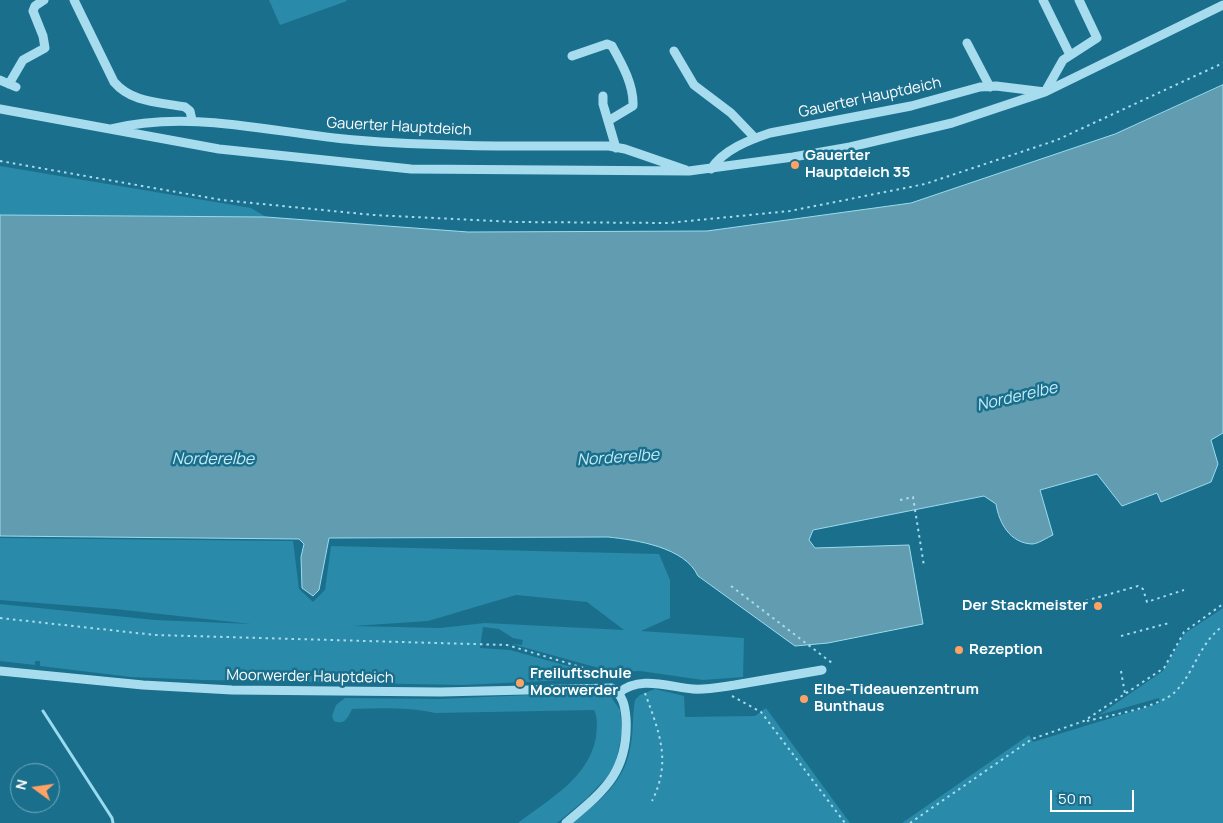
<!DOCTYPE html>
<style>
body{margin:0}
#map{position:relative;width:1223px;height:823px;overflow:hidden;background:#1a6f8d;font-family:Manrope,sans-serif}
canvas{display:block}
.north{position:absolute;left:10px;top:763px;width:50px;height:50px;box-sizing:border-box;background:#1a6f8d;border:1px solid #76a9bb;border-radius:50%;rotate:284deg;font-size:14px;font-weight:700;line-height:20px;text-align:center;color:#fff}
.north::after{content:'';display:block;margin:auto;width:18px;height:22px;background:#ffa263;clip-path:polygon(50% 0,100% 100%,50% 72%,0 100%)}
.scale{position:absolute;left:1050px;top:790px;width:84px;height:22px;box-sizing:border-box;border:2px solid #fff;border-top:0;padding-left:6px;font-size:15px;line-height:18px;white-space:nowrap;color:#fff;-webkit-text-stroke:4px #1a6f8d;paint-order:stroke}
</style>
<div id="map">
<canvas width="1223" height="823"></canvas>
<div class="north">N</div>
<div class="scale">50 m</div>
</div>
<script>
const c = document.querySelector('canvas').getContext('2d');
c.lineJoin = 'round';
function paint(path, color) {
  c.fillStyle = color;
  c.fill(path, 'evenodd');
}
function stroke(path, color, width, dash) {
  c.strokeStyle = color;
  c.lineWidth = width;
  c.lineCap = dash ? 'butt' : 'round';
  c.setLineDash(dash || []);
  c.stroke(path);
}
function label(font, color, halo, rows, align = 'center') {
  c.font = font + ' Manrope,sans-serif';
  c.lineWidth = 5;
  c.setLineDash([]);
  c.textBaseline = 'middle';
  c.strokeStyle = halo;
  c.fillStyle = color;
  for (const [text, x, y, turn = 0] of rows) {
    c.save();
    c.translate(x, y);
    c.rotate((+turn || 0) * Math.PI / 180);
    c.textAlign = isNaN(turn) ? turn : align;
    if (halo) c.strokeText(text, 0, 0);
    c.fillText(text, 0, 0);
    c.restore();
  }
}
const green = new Path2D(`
 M269,0H346L347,1L280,25Z
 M0,166L251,208L266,217L0,215Z
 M0,538L293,541L299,589L313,602L325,590L331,546L659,554L670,580V618L641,631L744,638L743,677L703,680L640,671L613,672L512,644L522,645L523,640L513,638L499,629L483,627L480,648L510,650L586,671L588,679L462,685L203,680L131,677L40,666V661H35V665L0,661V604L155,620L251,624L115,609L0,600ZM516,595L587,602L624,630L485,623L440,628L353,626L428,621Z
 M1223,608V823H902L1029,735L1033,742L1160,703L1159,698L1099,715L1163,671L1184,634Z
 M655,689L684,696L685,717L755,716L766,708L850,823H573C598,802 624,783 630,749C634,732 632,716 635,700L640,695Z
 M600,692L609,694L620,710L622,732L616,762L607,777L587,798L557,823H518C549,799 589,778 596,737C597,728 598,718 594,710L435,713C409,707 380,708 352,709C348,717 345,726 334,721L332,716L336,705L345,698L439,699Z`);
const water = new Path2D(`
 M1223,85V433L1211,440L1218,464L1211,482L1161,502L1157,493L1122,506L1097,474L1040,490L1053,535C1048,537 1038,544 1032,544C1010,543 999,523 996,504L984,496L813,530L809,540L815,548L909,545L923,624L828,643L795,646L698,576C685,547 636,540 608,537L329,538L319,590L313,596L302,588L301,557L304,544L299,539L0,536V215L266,217L468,232L707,231L911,203L1115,134Z`);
const stream = new Path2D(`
 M43,711L112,818L113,823`);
const path = new Path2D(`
 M0,161L222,200L373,215L516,222L668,223L790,211L925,184L1057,140L1223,63
 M900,500L913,497L924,566
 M731,586L832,663
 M1067,606L1138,586L1143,589L1147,602L1184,590
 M0,618L155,635L507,645L621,679
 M1121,636L1169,623
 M1121,671L1125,694
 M645,693C659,732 672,761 652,801
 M732,696L761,712L845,823
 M1087,721C1110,715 1158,708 1175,692C1195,672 1199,643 1223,626
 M910,823L1032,739L1084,721L1164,668L1184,632L1223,604`);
const minor = new Path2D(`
 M74,0L114,82C132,103 159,102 185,107L190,111L192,120
 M1043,0L1070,55
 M967,43L990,87
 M674,51L694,85L731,113L755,138
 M572,56L607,44L612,46C622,64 634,85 633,106L608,121
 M0,80L16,87
 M9,84L23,60L45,48L43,36L33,11L35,6L44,0
 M603,96V104L616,148
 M0,109L219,149L411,169L689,171L793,157L850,147L952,123L1045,92L1223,5
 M110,129C193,109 272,133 355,140C439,147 524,146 609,146L625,149L686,170
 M711,169C723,150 749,140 770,133L911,106L980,87L996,86L1045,92L1063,60L1097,38L1079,0
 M0,671L143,685L232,690L441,692L612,688C623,695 625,706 626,718C629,772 604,791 566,823
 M619,693C639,675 669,687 693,689C706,690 721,687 735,685C764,680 793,675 822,670`);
const markers = [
 [795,165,5,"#ffa263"],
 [1098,606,5,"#ffa263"],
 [959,650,5,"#ffa263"],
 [520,683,5,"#ffa263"],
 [804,699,5,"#ffa263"]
];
const streetNames = [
 ["Gauerter Hauptdeich",870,98,-12],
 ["Gauerter Hauptdeich",399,127,3],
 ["Moorwerder Hauptdeich",310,677,1]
];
const poiNames = [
 ["Gauerter",805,156],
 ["Hauptdeich 35",805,173],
 ["Der Stackmeister",1088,606,"right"],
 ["Rezeption",969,650],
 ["Freiluftschule",530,674],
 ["Moorwerder",530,691],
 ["Elbe-Tideauenzentrum",814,690],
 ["Bunthaus",814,707]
];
const waterNames = [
 ["Norderelbe",1017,397,-13],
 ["Norderelbe",618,458,-4],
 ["Norderelbe",213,460]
];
paint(green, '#2a8aa9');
paint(water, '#629cb0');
stroke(water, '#99dcf0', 1);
stroke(stream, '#99dcf0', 3);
stroke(path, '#a6dcee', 2, [2.5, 4]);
stroke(minor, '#a6dcee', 9);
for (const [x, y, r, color] of markers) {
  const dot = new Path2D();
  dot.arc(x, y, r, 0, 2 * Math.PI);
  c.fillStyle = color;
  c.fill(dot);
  stroke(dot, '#1a6f8d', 2);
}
label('15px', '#fff', '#1a6f8d', streetNames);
label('bold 15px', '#fff', '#1a6f8d', poiNames, 'left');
label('italic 16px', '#c5ecf8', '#1a6f8d', waterNames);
</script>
